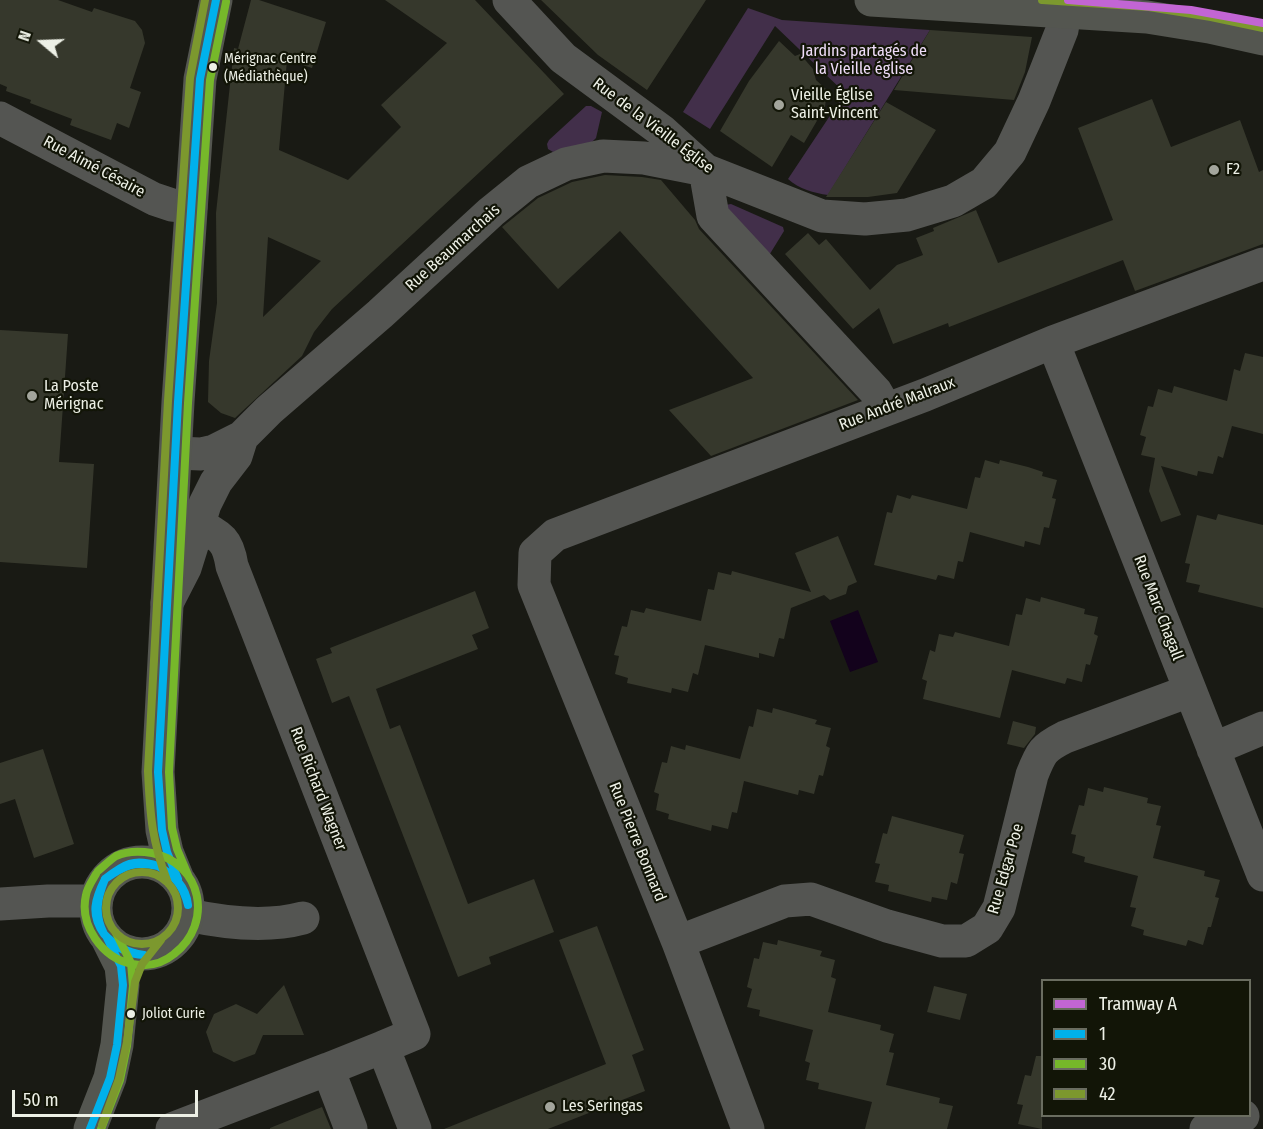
<!DOCTYPE html>
<meta charset="utf-8">
<style>
body{margin:0}
#map{position:relative;width:1263px;height:1129px;overflow:hidden;background:#191a14;font-family:"Fira Sans Condensed",sans-serif}
canvas{display:block}
.legend{position:absolute;left:1041px;top:979px;width:210px;height:138px;box-sizing:border-box;background:#121507;border:2px solid #6a6d60;margin:0;padding:8px 10px;list-style:none;font-size:18px;color:#edf0e6}
.legend li{display:flex;align-items:center;gap:12px;height:30px}
.legend b{width:30px;border:2px solid #6a6d60}
.north{position:absolute;left:12px;top:12px;width:60px;height:60px;-webkit-text-stroke:4px #121507;paint-order:stroke;rotate:289deg;font-size:16px;font-weight:700;line-height:24px;text-align:center;color:#edf0e6}
.north::after{content:'';display:block;margin:auto;width:21px;height:27px;background:#edf0e6;clip-path:polygon(50% 0,100% 100%,50% 72%,0 100%)}
.scale{position:absolute;left:12px;top:1090px;width:186px;height:27px;box-sizing:border-box;border:3px solid #edf0e6;border-top:0;padding-left:8px;font-size:18px;line-height:21px;white-space:nowrap;color:#edf0e6;-webkit-text-stroke:4px #121507;paint-order:stroke}
</style>
<div id="map">
<canvas width="1263" height="1129"></canvas>
<ul class="legend">
<li><b style="height:8px;background:#c265d4"></b>Tramway A</li>
<li><b style="height:8px;background:#00b1eb"></b>1</li>
<li><b style="height:8px;background:#76b82a"></b>30</li>
<li><b style="height:8px;background:#7c982e"></b>42</li>
</ul>
<div class="north">N</div>
<div class="scale">50 m</div>
</div>
<script>
const c = document.querySelector('canvas').getContext('2d');
c.lineJoin = 'round';
function paint(path, color) {
  c.fillStyle = color;
  c.fill(path, 'evenodd');
}
function stroke(path, color, width, dash) {
  c.strokeStyle = color;
  c.lineWidth = width;
  c.lineCap = dash ? 'butt' : 'round';
  c.setLineDash(dash || []);
  c.stroke(path);
}
function label(font, color, halo, rows, align = 'center') {
  c.font = font + ' "Fira Sans Condensed",sans-serif';
  c.lineWidth = 4.5;
  c.setLineDash([]);
  c.textBaseline = 'middle';
  c.strokeStyle = halo;
  c.fillStyle = color;
  for (const [text, x, y, turn = 0] of rows) {
    c.save();
    c.translate(x, y);
    c.rotate((+turn || 0) * Math.PI / 180);
    c.textAlign = isNaN(turn) ? turn : align;
    if (halo) c.strokeText(text, 0, 0);
    c.fillText(text, 0, 0);
    c.restore();
  }
}
const green = new Path2D(`
 M748,8L782,20L930,30L828,195C814,193 799,189 788,179L845,93L775,26L710,129L683,112Z
 M586,106H591L602,112L596,138L592,142L553,152L548,149L547,144L549,140Z
 M731,204L783,227L784,231L768,257L725,205Z`);
const water = new Path2D(`
 M858,610L878,662L850,672L830,621Z`);
const building = new Path2D(`
 M0,0H58L92,12L94,8L135,21L142,30L145,43L130,88L141,92L129,128L117,123L111,140L70,125L72,119L30,103L31,100L6,91L7,87L0,84Z
 M251,0H259L326,22L312,68L287,60L279,150L348,180L401,127L381,105L447,43L385,0H475L564,94L332,309L314,332L302,356L235,418L221,413L208,402L209,361L217,303L216,213L234,48L238,49ZM268,237L321,261L263,317Z
 M541,0H706L647,90L598,55Z
 M930,30L1032,37L1025,72L1014,100L894,90Z
 M779,41L795,56L800,54L813,69L816,80L827,90L825,107L804,143L791,135L772,167L720,131L749,81Z
 M1152,99L1171,147L1240,120L1259,172L1263,170V244L1135,291L1123,260L949,327L948,323L893,344L879,308L853,329L785,254L808,233L819,245L826,239L870,290L897,265L923,255L916,238L934,231L933,228L976,210L998,263L1113,220L1078,128Z
 M886,102L936,130L897,193L868,197H826Z
 M605,175L642,177L661,180L695,220L699,229L858,400L711,456L669,410L753,378L620,231L558,289L502,227L538,198L572,182Z
 M0,330L68,334L59,462L94,464L87,568L0,562Z
 M1245,353L1263,357V434L1232,426L1223,458L1218,456L1213,474L1198,471L1197,476L1161,466L1181,515L1161,522L1149,491L1155,458L1141,455L1146,437L1140,435L1148,406L1153,407L1158,389L1172,393L1174,386L1227,401L1234,369L1240,371Z
 M985,460L999,464L1000,460L1028,467L1043,472L1042,476L1057,480L1052,498L1056,499L1049,528L1044,527L1040,545L1025,541L1024,547L970,532L963,562L958,561L954,579L938,575L936,580L874,565L887,512L892,513L897,495L910,499L912,495L967,509L975,477L980,478Z
 M1218,514L1263,525V608L1198,592L1200,585L1186,582L1190,564L1185,563L1197,515L1216,520Z
 M838,536L857,582L848,586L846,594L830,600L824,595L791,608L784,639L779,638L774,657L759,653V658L705,645L698,675L693,673L688,692L672,688L671,693L627,683L628,678L615,674L619,656L614,655L622,626L627,627L631,610L644,613L646,608L701,621L708,589L714,590L718,572L731,575L732,571L811,592L795,553Z
 M475,591L489,628L472,635L478,649L376,689L390,729L400,725L468,904L534,879L554,932L489,957L491,964L458,977L349,696L332,703L316,659L332,653L330,648Z
 M1041,597L1085,609L1084,614L1098,617L1094,634L1098,636L1090,665L1086,664L1082,682L1067,678L1065,684L1012,670L1000,718L923,699L927,681L922,679L930,650L935,652L939,634L953,637L955,632L1009,646L1016,614L1022,615L1026,598L1040,602Z
 M773,708L817,720L815,724L831,728L826,746L830,748L823,776L819,775L814,794L799,790L798,795L744,781L737,813L732,812L728,829L712,825L711,831L668,819L669,814L656,810L659,794L654,792L662,762L667,763L671,746L685,750L686,745L740,759L749,726L753,727L757,709L772,713Z
 M1013,721L1036,727L1035,734L1024,748L1007,744Z
 M43,749L74,844L34,858L15,799L0,804V763Z
 M1104,787L1148,798L1147,803L1161,806L1156,825L1161,826L1153,858L1205,871L1204,876L1220,880L1215,897L1219,898L1211,927H1208L1203,945L1188,940L1186,946L1143,935L1144,930L1131,926L1136,908L1130,907L1138,876L1084,862L1085,857L1072,853L1076,835L1071,834L1079,805L1084,806L1088,788L1103,792Z
 M892,816L964,835L959,853L964,854L957,884L951,882L947,900L932,897L931,902L888,891L889,885L875,882L880,864L875,863L883,833L887,834Z
 M597,926L644,1050L632,1055L645,1091L548,1129H444L606,1064L559,940Z
 M778,940L822,951L820,956L835,960L831,977L836,979L828,1012L881,1025L880,1030L894,1034L889,1052L894,1053L886,1085L940,1098L939,1103L953,1106L947,1129H865L872,1102L818,1089L819,1083L806,1080L810,1063L805,1061L813,1030L759,1016L760,1010L747,1007L752,989L747,987L754,958L759,959L763,942L777,945Z
 M284,985L304,1035H263L255,1054L234,1062L213,1052L206,1032L214,1014L236,1004L257,1014Z
 M934,986L967,994L960,1020L927,1012Z
 M1036,1056H1042V1129L1018,1124L1023,1105L1017,1104L1025,1075L1031,1076Z
 M322,1107L331,1129H270V1128Z`);
const minor = new Path2D(`
 M509,0L563,58L662,131L705,170L822,216L865,219L907,215L953,201L984,183L1010,152L1034,101L1062,30L1067,0
 M0,118L154,199L172,205L191,207
 M1053,342L1263,875
 M176,453L201,454L214,451L242,437L269,410L380,314L491,212L528,182L566,164L603,156L644,158L705,170L713,216L876,392L886,409
 M198,525C221,536 228,540 232,566L414,1034L383,1047
 M167,603L185,568L205,504L216,482L236,456L242,437
 M1213,749L1263,728
 M0,904L48,901H96
 M188,915C225,923 266,928 303,918
 M678,942L785,901L811,899L887,926L942,941H966L987,928L999,908L1032,775C1041,752 1043,748 1065,737L1189,691
 M172,1129L328,1069
 M351,1129L328,1069L383,1047L415,1129
 M748,1129L678,942L534,585L535,553L555,535L925,395L1053,342L1263,264
 M1206,1129L1243,1116`);
const major = new Path2D(`
 M871,0L1147,17L1209,27L1263,39
 M96 908a46 46 0 1 1 92 0a46 46 0 1 1-92 0Z
 M178,879L167,852L162,830L158,772L178,402L200,79L216,0
 M90,1129L110,1078L117,1045L123,985L121,966L107,938`);
const bus1 = new Path2D(`
 M158,866C174,875 186,886 188,905
 M158,866C175,876 183,886 188,905
 M105,879C124,864 134,858 158,866
 M105,879C125,865 134,861 158,866
 M178,879L167,852L162,830L158,772L178,402L200,79L216,0
 M104,934C116,947 127,952 144,955
 M104,934C115,947 127,955 144,955
 M104,934C90,914 95,899 105,879
 M104,934C94,914 97,899 105,879
 M90,1129L110,1078L117,1045L123,985L121,966L107,938`);
const bus2 = new Path2D(`
 M96,874C92,881 87,888 86,895C79,925 102,958 132,964C147,967 162,964 174,954C214,923 202,863 152,853C140,851 127,851 116,856C110,860 104,866 98,871
 M188,875L177,849L172,828L169,772L188,403L210,80L226,2
 M101,1129L120,1080L127,1046L133,986L131,963L116,933`);
const bus3 = new Path2D(`
 M1042,0L1149,7L1211,17L1263,28
 M106 908a36 36 0 1 1 72 0a36 36 0 1 1-72 0Z
 M168,883C152,842 150,815 148,771L168,401L190,78L205,0
 M102,1125L119,1079L127,1042L135,982L142,964L161,940`);
const tram1 = new Path2D(`
 M1068,0L1191,10L1263,23`);
const markers = [
 [213,67,5,"#edf0e6"],
 [779,105,6,"#a3a59c"],
 [1214,170,6,"#a3a59c"],
 [32,396,6,"#a3a59c"],
 [131,1014,5,"#edf0e6"],
 [550,1107,6,"#a3a59c"]
];
const busNames = [
 ["Mérignac Centre",224,59],
 ["(Médiathèque)",224,77],
 ["Joliot Curie",142,1014]
];
const parkNames = [
 ["Jardins partagés de",864,52],
 ["la Vieille église",864,70]
];
const poiNames = [
 ["Vieille Église",791,96],
 ["Saint-Vincent",791,114],
 ["F2",1226,170],
 ["La Poste",44,387],
 ["Mérignac",44,405],
 ["Les Seringas",562,1107]
];
const streetNames = [
 ["Rue de la Vieille Église",653,126,37],
 ["Rue Aimé Césaire",94,167,28],
 ["Rue Beaumarchais",453,248,-42],
 ["Rue André Malraux",897,404,-21],
 ["Rue Marc Chagall",1158,608,69],
 ["Rue Richard Wagner",318,789,69],
 ["Rue Pierre Bonnard",637,842,68],
 ["Rue Edgar Poe",1006,869,-74]
];
paint(green, '#422f4a');
paint(water, '#13021c');
paint(building, '#36382c');
stroke(minor, '#545552', 33);
stroke(major, '#545650', 33);
stroke(bus1, '#00b1eb', 8);
stroke(bus2, '#76b82a', 8);
stroke(bus3, '#7c982e', 8);
stroke(tram1, '#c265d4', 8);
for (const [x, y, r, color] of markers) {
  const dot = new Path2D();
  dot.arc(x, y, r, 0, 2 * Math.PI);
  c.fillStyle = color;
  c.fill(dot);
  stroke(dot, '#121507', 2);
}
label('14px', '#edf0e6', '#121507', busNames, 'left');
label('16px', '#efddf9', '#121507', parkNames);
label('16px', '#edf0e6', '#121507', poiNames, 'left');
label('16px', '#edf0e6', '#121507', streetNames);
</script>
